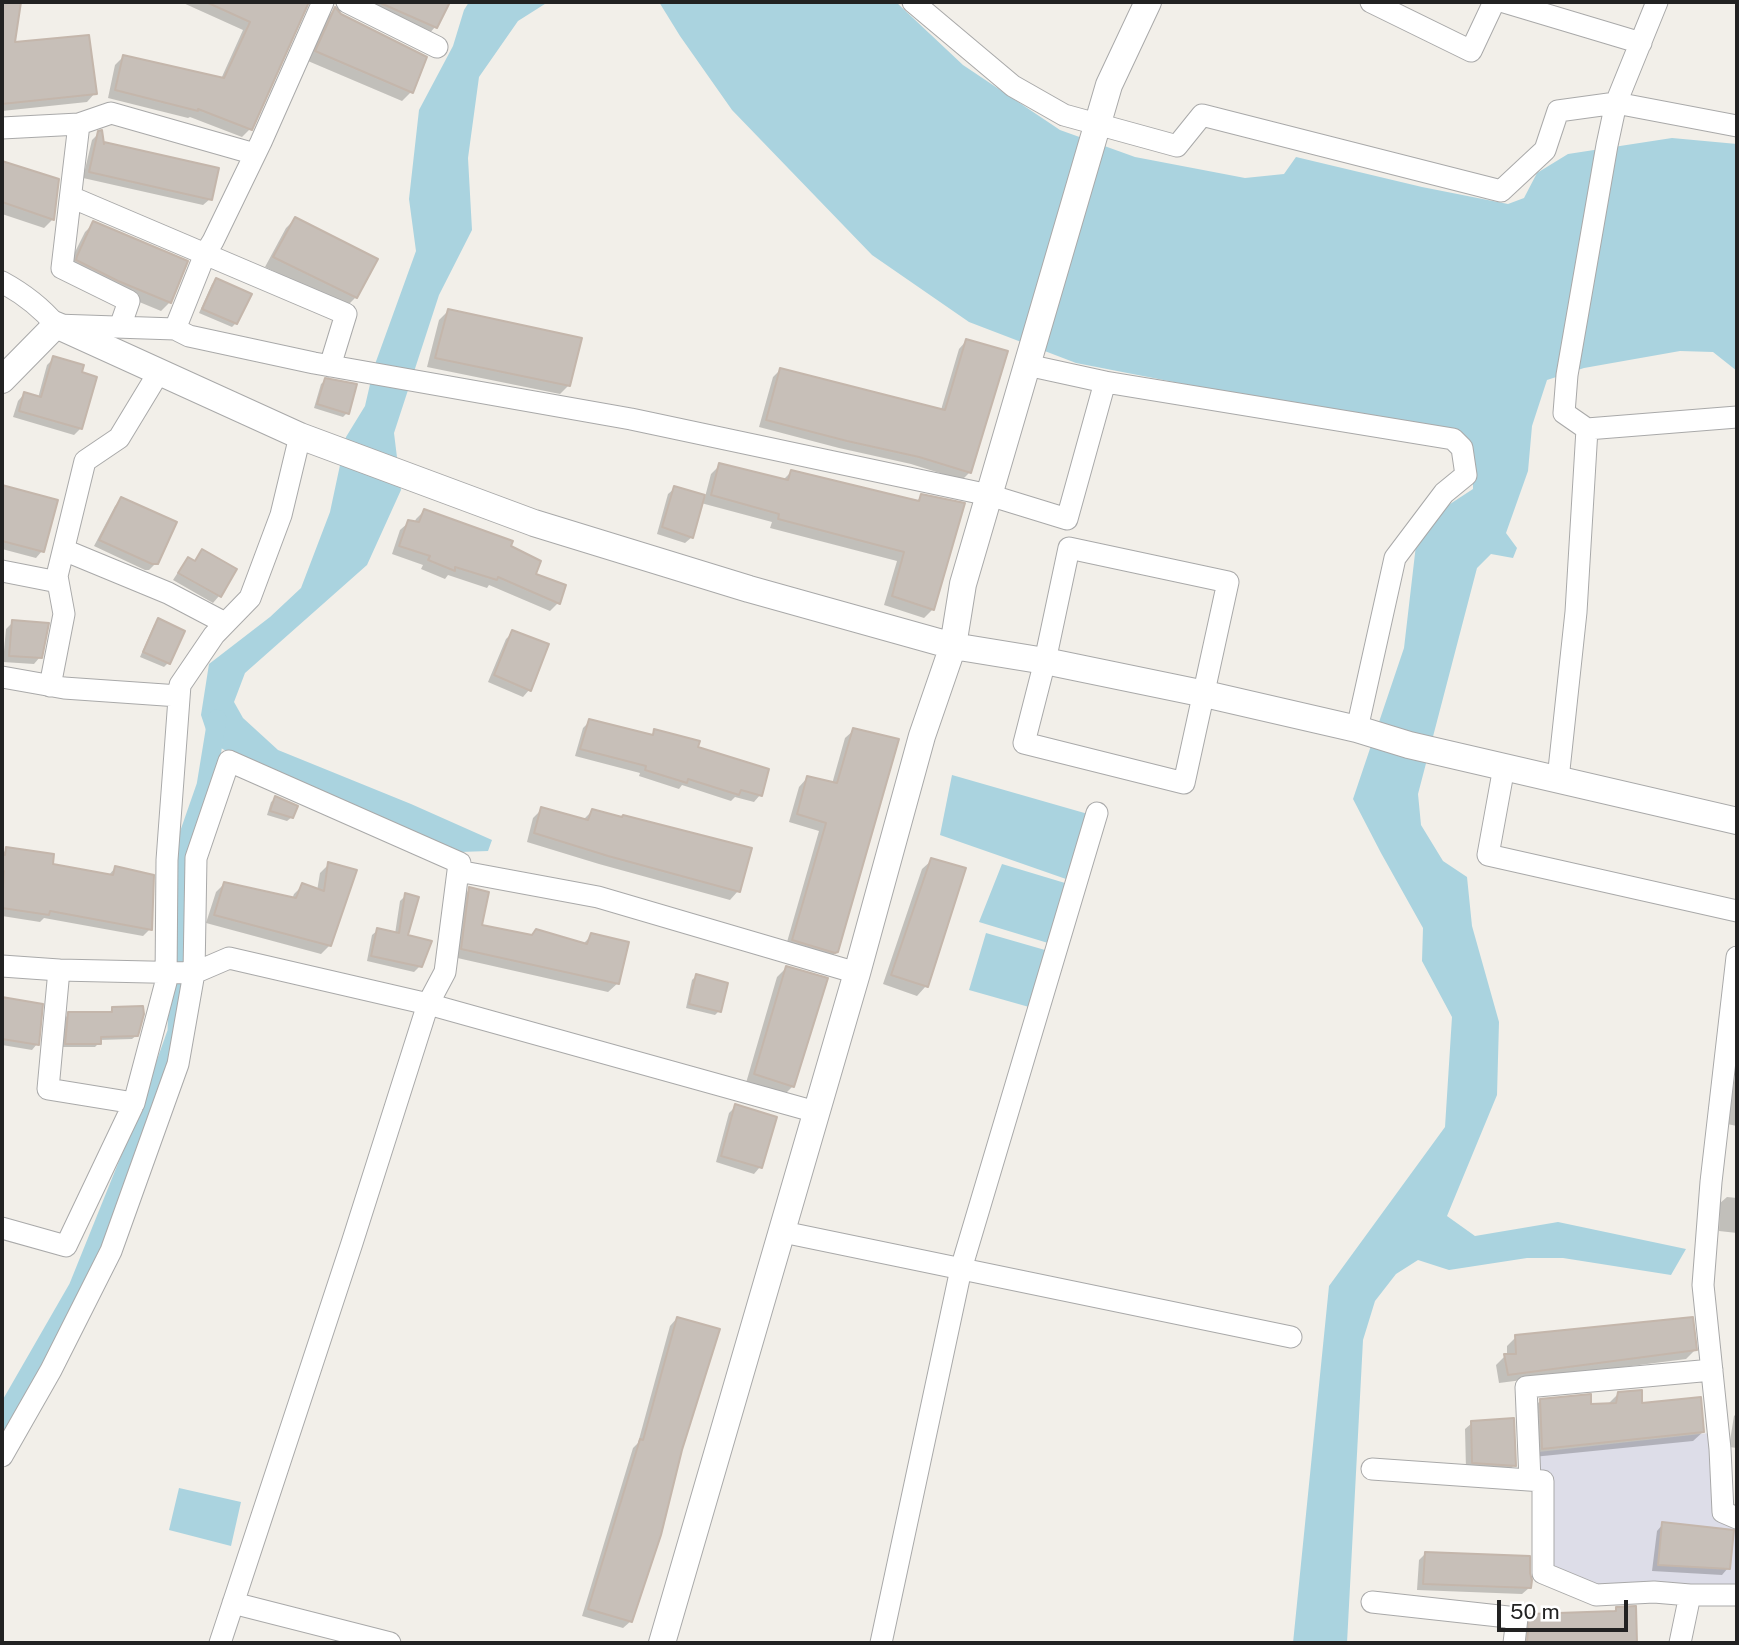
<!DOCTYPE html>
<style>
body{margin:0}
#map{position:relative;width:1739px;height:1645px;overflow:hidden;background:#f2efe9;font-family:"Public Sans",sans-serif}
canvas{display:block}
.frame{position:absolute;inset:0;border:4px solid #222;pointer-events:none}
.scale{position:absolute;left:1497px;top:1600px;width:131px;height:32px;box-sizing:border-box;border:4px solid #222;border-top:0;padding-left:9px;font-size:21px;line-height:24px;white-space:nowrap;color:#222;-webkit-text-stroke:5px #fff;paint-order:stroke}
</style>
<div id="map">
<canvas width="1739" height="1645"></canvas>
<div class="frame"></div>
<div class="scale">50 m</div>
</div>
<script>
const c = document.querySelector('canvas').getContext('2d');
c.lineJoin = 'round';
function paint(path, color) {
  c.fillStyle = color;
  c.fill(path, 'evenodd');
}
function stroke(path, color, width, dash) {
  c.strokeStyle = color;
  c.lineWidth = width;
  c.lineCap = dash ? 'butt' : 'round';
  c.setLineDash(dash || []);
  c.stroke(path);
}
const plaza = new Path2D(`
 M1718,1432L1723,1512L1737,1518V1595H1612L1543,1573L1529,1453Z`);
const water = new Path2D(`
 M469,2H548L518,21L479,77L468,158L472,230L439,295L394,433L401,490L367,565L245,673L234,702L243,718L278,750L411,804L492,840L488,851L460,852L230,753L210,742L201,715L209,664L270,617L301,588L330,512L346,437L365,406L374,367L416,251L409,199L419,110L453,46L464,10Z
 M659,2H896L963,65L1060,130L1135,157L1245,178L1284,174L1296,157L1422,187L1508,204L1524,198L1537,173L1568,154L1672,138L1737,144V371L1713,352L1680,351L1584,368L1547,380L1532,426L1528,471L1506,533L1517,548L1513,558L1491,554L1477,568L1418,794L1421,825L1443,861L1467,877L1472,926L1499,1022L1497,1095L1447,1216L1475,1236L1558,1222L1686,1249L1671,1275L1563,1258H1527L1449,1270L1418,1260L1396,1274L1375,1301L1363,1340L1347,1643H1293L1329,1286L1445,1127L1452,1017L1422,961L1423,928L1381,853L1353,799L1404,648L1416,545L1427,519L1473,489V469L1467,443L1287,404L1076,363L969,322L872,255L732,110L680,36Z
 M952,775L1088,814L1066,879L940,835Z
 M1002,864L1065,883L1048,943L979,922Z
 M986,933L1045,950L1029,1007L969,990Z
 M179,1488L241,1502L231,1546L169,1530Z`);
const shadow = new Path2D(`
 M181,2H307L250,129L242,137L190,117L188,118L108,98L115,65L123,57L221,79L243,30Z
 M350,2H448L436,26L427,36Z
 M335,9L411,92L402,101L308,61L326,18Z
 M2,54H7L95,93L87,102L2,111Z
 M99,133L102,147L210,199L203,205L83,178L92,140Z
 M2,163L57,181L53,219L44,228L2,214Z
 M295,219L356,297L347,306L265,267L286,228Z
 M94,223L170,302L161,311L108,289L68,266L85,232Z
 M216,280L236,323L232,327L199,313L212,284Z
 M449,310L569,385L560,394L427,367L439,320Z
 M966,341L970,472L962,480L911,464L839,448L759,427L773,377L780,370L941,410L959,349Z
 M54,358L80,374L81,428L74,435L13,417L18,401L24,394L38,398L47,365Z
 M326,380L347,413L343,417L314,408L321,384Z
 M720,465L782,481L791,472L916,502L922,496L933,609L924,618L884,605L897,561L770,528L772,522L701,503L692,537L685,543L657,534L668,494L675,488L705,497L711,474Z
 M2,486L56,502L42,551L36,558L2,549Z
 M122,499L156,563L149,570H145L94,546L115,506Z
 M424,511L509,547L558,603L550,611L489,585L487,588L448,575L445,579L421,569L423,565L392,554L400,530L409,522L414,523L416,519Z
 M202,551L235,569L219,596L213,603L173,580L182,566L188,559L193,562Z
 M158,621L168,663L164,667L140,657L154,625Z
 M13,622L40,657L34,664L3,662L6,629Z
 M513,632L529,690L523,697L488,682L506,639Z
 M590,721L650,736L655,731L696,748L760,795L754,802L735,797L731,801L682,785L679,789L639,776L640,773L575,756L583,728Z
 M854,730L837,951L828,960L785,949L819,831L789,822L799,787L807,778L832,784L845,738Z
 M276,798L292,817L287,821L267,815L271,802Z
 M542,809L583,820L592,811L738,891L730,900L599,864L527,842L533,818Z
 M7,849L51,866L108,876L115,868L150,929L143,936L44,918L40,922L2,916V854Z
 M932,860L964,869L926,986L917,996L883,984L922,869Z
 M329,864L330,945L321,954L206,923L216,892L224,884L292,899L294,894L303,885L317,891L320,873Z
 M470,889L480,927L582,945L592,935L618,983L608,992L453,957L461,898Z
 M406,895V936L420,966L414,972L367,961L372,935L378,930L395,934L400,901Z
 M786,968L793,1086L784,1095L746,1083L777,977Z
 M696,976L719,1011L715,1015L686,1008L692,980Z
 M2,999L41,1005L37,1044L32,1050L2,1045Z
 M113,1009L137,1035L132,1039L99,1040V1043L95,1047H62L65,1018L69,1014L108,1013Z
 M1737,1064V1126L1727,1124Z
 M736,1106L760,1167L754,1174L716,1162L729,1113Z
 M1727,1197L1737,1198V1233L1719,1231L1720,1203Z
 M677,1318L680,1450L631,1621L623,1628L582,1616L633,1448L638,1443L670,1326Z
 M1516,1337L1695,1350L1686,1359L1499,1383L1496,1365L1505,1356H1507V1346Z
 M1619,1393L1640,1405L1703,1432L1693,1441L1533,1457L1531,1410L1540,1401L1590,1406L1609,1405V1403Z
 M1737,1413V1448L1729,1447L1734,1416Z
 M1472,1423L1514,1465L1508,1472L1466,1469L1465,1429Z
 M1663,1524L1728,1568L1722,1575L1652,1571L1657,1531Z
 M1425,1554L1529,1588L1522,1594L1417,1590L1419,1560Z
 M1634,1608L1636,1643H1522L1523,1623L1530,1616L1612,1613L1616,1609Z`);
const canal = new Path2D(`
 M2,1420L78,1288L145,1122L177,1032L183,852L206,786L217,719`);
const building = new Path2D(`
 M2,2H21L15,42L89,35L97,94L2,104Z
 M206,2H309L252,130L198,109V111L115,90L123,55L224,78L250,22Z
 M378,2H450L437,28Z
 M335,7L341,14L427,57L413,93L315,51Z
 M102,130L104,144V142L219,168L212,200L89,172L98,131Z
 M2,161L59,179L54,220L2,202Z
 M295,217L378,259L357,298L273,257Z
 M93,221L188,261L171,303L118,281L76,260L77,256Z
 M216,278L252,294L237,324L202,309Z
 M448,309L582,338L570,386L435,358Z
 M966,339L1008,351L971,473L919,457L847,441L766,420L780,368L945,410Z
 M53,356L84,365L82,372L97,377L82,429L19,411L24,392L41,397Z
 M325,378L357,384L349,414L317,404Z
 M719,463L788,480L791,470L919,501L921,494L965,503L934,610L892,596L904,552L778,519L779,514L711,495Z
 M2,485L58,500L44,552L2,541Z
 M674,486L705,495L693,538L662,527Z
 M121,497L177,522L158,564H152L99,540Z
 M424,509L513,541L511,546L541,561L536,574L566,585L560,604L498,577L497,580L455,567V571L428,560L430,556L399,546L408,520L419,522Z
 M202,549L237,569L221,597L178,573L188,557L195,561Z
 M158,618L185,631L170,664L143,652Z
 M12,620L49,623L42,658L9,656Z
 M512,630L549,644L531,691L494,675Z
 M589,719L653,735L654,729L700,741L698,747L769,769L762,796L741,790L739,795L688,779L687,783L645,770L646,766L580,749Z
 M853,728L899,739L838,952L835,953L792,940L826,823L797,814L807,776L837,783Z
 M275,796L298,806L293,818L270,811Z
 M541,807L588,820L592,809L622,817L623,815L752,848L740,892L608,856L534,833Z
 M6,847L54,854L53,864L113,875L115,866L154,875L152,930L50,911L49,915L2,908L4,871H2V854L5,855Z
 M931,858L966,868L928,987L891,975Z
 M328,862L357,870L331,946L214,915L224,882L296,898L302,883L324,891Z
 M469,887L489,892L482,925L532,935L536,929L587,944L591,933L629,942L619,984L461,949Z
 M405,893L419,897L408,935L432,941L422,967L371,956L377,928L399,933Z
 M786,966L828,978L794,1087L754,1074Z
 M696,974L728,983L721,1012L689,1004Z
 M2,997L43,1004L39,1045L2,1039Z
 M143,1006L144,1014L138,1036L101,1037V1044H65L68,1012H112V1007Z
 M735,1104L777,1117L762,1168L721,1156Z
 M677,1317L720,1329L682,1450L661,1535L632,1622L588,1609L640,1439L643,1440Z
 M1693,1317L1697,1350L1508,1375L1504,1354H1516L1515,1335Z
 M1642,1390V1403L1701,1397L1704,1432L1542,1449L1540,1399L1591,1394V1404L1616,1403L1618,1392Z
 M1514,1418L1516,1466L1472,1463L1471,1421Z
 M1662,1522L1734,1530L1730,1569L1658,1565Z
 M1425,1552L1530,1556V1573L1532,1580L1531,1588L1423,1584Z
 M1636,1606L1637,1643H1527L1529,1614L1616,1611V1607Z`);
const minor = new Path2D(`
 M347,2L437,47
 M913,2L1013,86L1064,115L1177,146L1202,115L1501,191L1545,150L1558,111L1616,103L1737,126
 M1371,2L1471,51L1494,2
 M1504,2L1641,43
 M79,124L62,268L129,301L120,327
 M2,128L79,124L111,113L255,154
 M71,197L346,314L330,366
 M2,282C24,294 40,306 56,325L175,329L189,336L314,363L631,419L989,495L1067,519L1105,382L1027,365
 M175,329L205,254L213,241L261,142L323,2
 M1105,382L1453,439L1462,448L1466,475L1444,493L1395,558L1357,729
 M1587,429L1564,413L1567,375L1607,145L1616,103L1657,2
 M1069,548L1228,582L1184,783L1024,743L1045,661Z
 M64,550L168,593L225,623
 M2,571L58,582
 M2,677L64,688L179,696
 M50,686L64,614L57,576L85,461L119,438L159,372
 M1504,767L1488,855L1737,911
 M1558,779L1576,612L1587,429L1737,417
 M1737,957L1711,1182L1703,1285L1720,1449L1723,1512L1737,1518
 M2,966L59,970L194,973L229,958L428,1004L816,1112
 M59,970L48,1089L134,1103
 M2,1228L66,1246L134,1103L166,982L167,860L180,685L214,635L250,598L281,515L300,436
 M783,1232L1291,1337
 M2,1456L51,1370L111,1251L178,1064L194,973L196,858L229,761L460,863L458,871
 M1372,1469L1543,1481V1573L1596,1595L1654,1592L1690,1595H1737
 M1530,1480L1526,1387L1712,1370
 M1372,1602L1517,1618L1514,1643
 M233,1603L390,1643
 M220,1643L352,1243L428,1004L445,972L458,871L598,897L857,973
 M881,1643L961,1269L1097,813
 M1680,1643L1690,1595`);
const tertiary = new Path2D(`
 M2,380L56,325L300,436L534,523L749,589L953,646L1045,661L1205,694L1357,729L1409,745L1737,821
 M662,1643L857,973L922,736L953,646L963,584L1109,85L1148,2`);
paint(plaza, '#dddde8');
paint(water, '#aad3df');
paint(shadow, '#0003');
stroke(canal, '#aad3df', 19);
paint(building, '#c7bfb8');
stroke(building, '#c4b6ab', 2);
stroke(minor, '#a9a9a9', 23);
stroke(tertiary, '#a9a9a9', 28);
stroke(minor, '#fff', 21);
stroke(tertiary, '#fff', 26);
</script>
